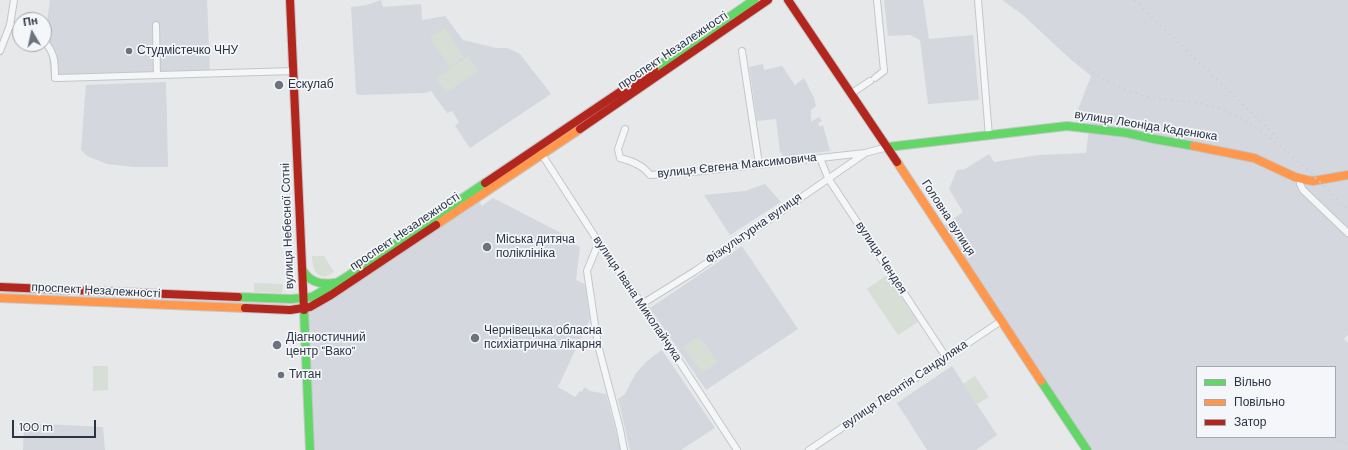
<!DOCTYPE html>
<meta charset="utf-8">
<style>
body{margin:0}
#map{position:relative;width:1348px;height:450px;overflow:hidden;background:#e6e8ea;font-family:"DM Sans",sans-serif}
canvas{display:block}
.legend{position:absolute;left:1196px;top:366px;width:140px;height:72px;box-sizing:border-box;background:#f4f6f9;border:1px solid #a4a8b1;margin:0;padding:5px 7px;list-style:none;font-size:12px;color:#2b3445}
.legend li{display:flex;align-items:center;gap:8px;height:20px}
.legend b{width:20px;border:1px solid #a4a8b1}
.north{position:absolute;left:12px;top:12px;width:40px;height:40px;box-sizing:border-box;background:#f4f6f9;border:1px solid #a4a8b1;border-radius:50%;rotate:351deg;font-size:11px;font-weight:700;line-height:16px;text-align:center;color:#2b3445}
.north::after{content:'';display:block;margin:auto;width:14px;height:18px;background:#6c737f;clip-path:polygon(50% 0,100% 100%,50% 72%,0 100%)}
.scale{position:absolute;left:12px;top:420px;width:84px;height:18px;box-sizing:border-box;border:2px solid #2b3445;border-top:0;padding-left:5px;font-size:12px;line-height:14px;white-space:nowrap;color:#2b3445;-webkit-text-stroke:3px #f4f6f9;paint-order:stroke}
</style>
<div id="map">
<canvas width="1348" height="450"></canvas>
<ul class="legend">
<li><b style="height:5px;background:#63d668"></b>Вільно</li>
<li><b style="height:5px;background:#ff974d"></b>Повільно</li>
<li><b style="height:5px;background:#b3261e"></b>Затор</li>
</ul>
<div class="north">Пн</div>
<div class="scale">100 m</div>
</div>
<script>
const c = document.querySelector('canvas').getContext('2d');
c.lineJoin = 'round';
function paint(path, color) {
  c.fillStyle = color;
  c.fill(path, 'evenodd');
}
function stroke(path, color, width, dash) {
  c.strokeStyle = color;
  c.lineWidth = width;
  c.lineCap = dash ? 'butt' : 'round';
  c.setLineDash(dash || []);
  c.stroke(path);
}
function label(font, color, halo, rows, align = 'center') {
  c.font = font + ' "DM Sans",sans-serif';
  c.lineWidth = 3.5;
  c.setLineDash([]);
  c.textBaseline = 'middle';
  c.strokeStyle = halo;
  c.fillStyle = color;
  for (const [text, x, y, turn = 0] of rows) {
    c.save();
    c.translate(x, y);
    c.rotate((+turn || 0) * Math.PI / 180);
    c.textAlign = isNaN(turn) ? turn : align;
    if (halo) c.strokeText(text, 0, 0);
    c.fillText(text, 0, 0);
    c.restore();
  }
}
const built = new Path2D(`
 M50,0H207L210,73L51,78L46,29Z
 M381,0L383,7L421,4L422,20L445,16L463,40L496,48H507L520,54L551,94L470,148L455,126L459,122L452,111L447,113L431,91L425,93L358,95L356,92L351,7L367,5Z
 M884,0H923L929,39L973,35L979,100L928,104L920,40L910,35L888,36Z
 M1002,0H1348V335L1344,339L1348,343V450H1088L942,227L963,212L949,189L957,170L965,169L989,154L994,162L1038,155L1086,153L1090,122L1074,120L1091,76L1068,57L1023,15ZM1197,367H1335V437H1197Z
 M763,64L764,70L782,66L795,85L804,78L814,98L816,106L811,110V122L819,117L822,121L818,123L820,127L823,125L830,151L783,157L782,153L780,152L776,119L757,121L749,67Z
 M166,82L168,167H134L107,164L87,156L81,150L86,85Z
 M765,184L781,202L730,235L704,195L745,191Z
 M476,198L482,206L493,198L565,235L568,241L580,247L576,280L585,284L590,319L558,387L575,397L580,391L582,392L584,387L590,391L606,394L621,450H310L303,309Z
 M742,246L798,329L706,390L650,308Z
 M662,350L715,428L681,450H630L618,399L625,394L636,373L648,360Z
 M952,366L997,435L976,450H927L897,403Z
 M24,423L103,427L105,450H23Z`);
const green = new Path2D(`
 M445,27L464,57L449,67L430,37Z
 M468,56L478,71L446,93L436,78Z
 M312,256H324L334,272L325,277C313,275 313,267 312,256Z
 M887,275L918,322L898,335L867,289Z
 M254,283L283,284L282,293L254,292Z
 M0,291L66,294L69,295L68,297L0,294Z
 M85,295L287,304L296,306L83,298L82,296Z
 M699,336L718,362L702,373L683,347Z
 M93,366H108V390L93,391Z
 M975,376L989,397L977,404L963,384Z`);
const street = new Path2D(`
 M978,0L989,136
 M10,25L20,29
 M156,25L157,75
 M44,41C55,53 55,62 55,78H58L294,71
 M0,51L10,25L14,0
 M742,51L759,164
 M875,78L884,71L877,0
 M852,93L870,81
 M625,129L618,149L620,158C632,161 643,165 650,175L693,172L865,153L888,147
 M541,153L601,246L642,304L737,450
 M820,158L828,178L946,357
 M1300,179V184L1303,190L1348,233
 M601,246L596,249L587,271L598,345L620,429L624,450
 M642,304L695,271L864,154
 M809,450L1001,321`);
const fast = new Path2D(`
 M654,69L754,0
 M888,147L1067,126L1127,133L1154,139L1194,146
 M302,269C309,282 320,285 334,283
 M238,297L291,299L312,297L345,278L485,183
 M304,310L310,450
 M1041,381L1087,450`);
const slow = new Path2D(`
 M1194,146L1254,158L1295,177L1307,180L1313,181L1348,175
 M897,162L1041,381
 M436,225L580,129
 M0,298L245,308`);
const jam = new Path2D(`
 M290,0L304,310
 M788,0L897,162
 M580,129L768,0
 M485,183L654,69
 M0,287L238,297
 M245,308L290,310L310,307L331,295L436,225`);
const rail = new Path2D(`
 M1134,0L1278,138
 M1078,61C1101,80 1128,93 1157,98C1178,101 1200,101 1220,109C1270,128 1310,173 1348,210
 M1335,437L1348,444`);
const markers = [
 [129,51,4,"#6c737f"],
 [279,85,5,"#6c737f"],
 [487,247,5,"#6c737f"],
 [475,338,5,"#6c737f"],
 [277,345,5,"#6c737f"],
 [281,375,4,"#6c737f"]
];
const poiNames = [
 ["Студмістечко ЧНУ",137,51],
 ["Ескулаб",288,85],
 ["Міська дитяча",496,240],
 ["поліклініка",496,254],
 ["Чернівецька обласна",484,331],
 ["психіатрична лікарня",484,345],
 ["Діагностичний",286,338],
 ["центр \"Вако\"",286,352],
 ["Титан",289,375]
];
const streetNames = [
 ["проспект Незалежності",673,51,-34],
 ["вулиця Леоніда Каденюка",1146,126,9],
 ["вулиця Євгена Максимовича",737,166,-6],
 ["Головна вулиця",948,218,57],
 ["вулиця Небесної Сотні",288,226,-92],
 ["Фізкультурна вулиця",754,229,-35],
 ["проспект Незалежності",405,232,-34],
 ["вулиця Чендея",881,258,57],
 ["проспект Незалежності",96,291,3],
 ["вулиця Івана Миколайчука",637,299,56],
 ["вулиця Леонтія Сандуляка",905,385,-34]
];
paint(built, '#d4d7dd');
paint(green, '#d6ded6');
stroke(street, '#c4c6c8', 8);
stroke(fast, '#c4c6c8', 10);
stroke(slow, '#c4c6c8', 10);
stroke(jam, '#c4c6c8', 10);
stroke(street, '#f5f6f7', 6);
stroke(fast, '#63d668', 8);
stroke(slow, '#ff974d', 8);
stroke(jam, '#b3261e', 8);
stroke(rail, '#cecfd2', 1.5, [2, 4]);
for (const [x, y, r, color] of markers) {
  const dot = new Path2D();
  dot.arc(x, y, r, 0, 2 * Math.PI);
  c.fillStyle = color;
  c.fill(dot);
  stroke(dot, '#f4f6f9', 1.5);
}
label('12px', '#2b3445', '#f4f6f9', poiNames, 'left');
label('12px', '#2b3445', '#f4f6f9', streetNames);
</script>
